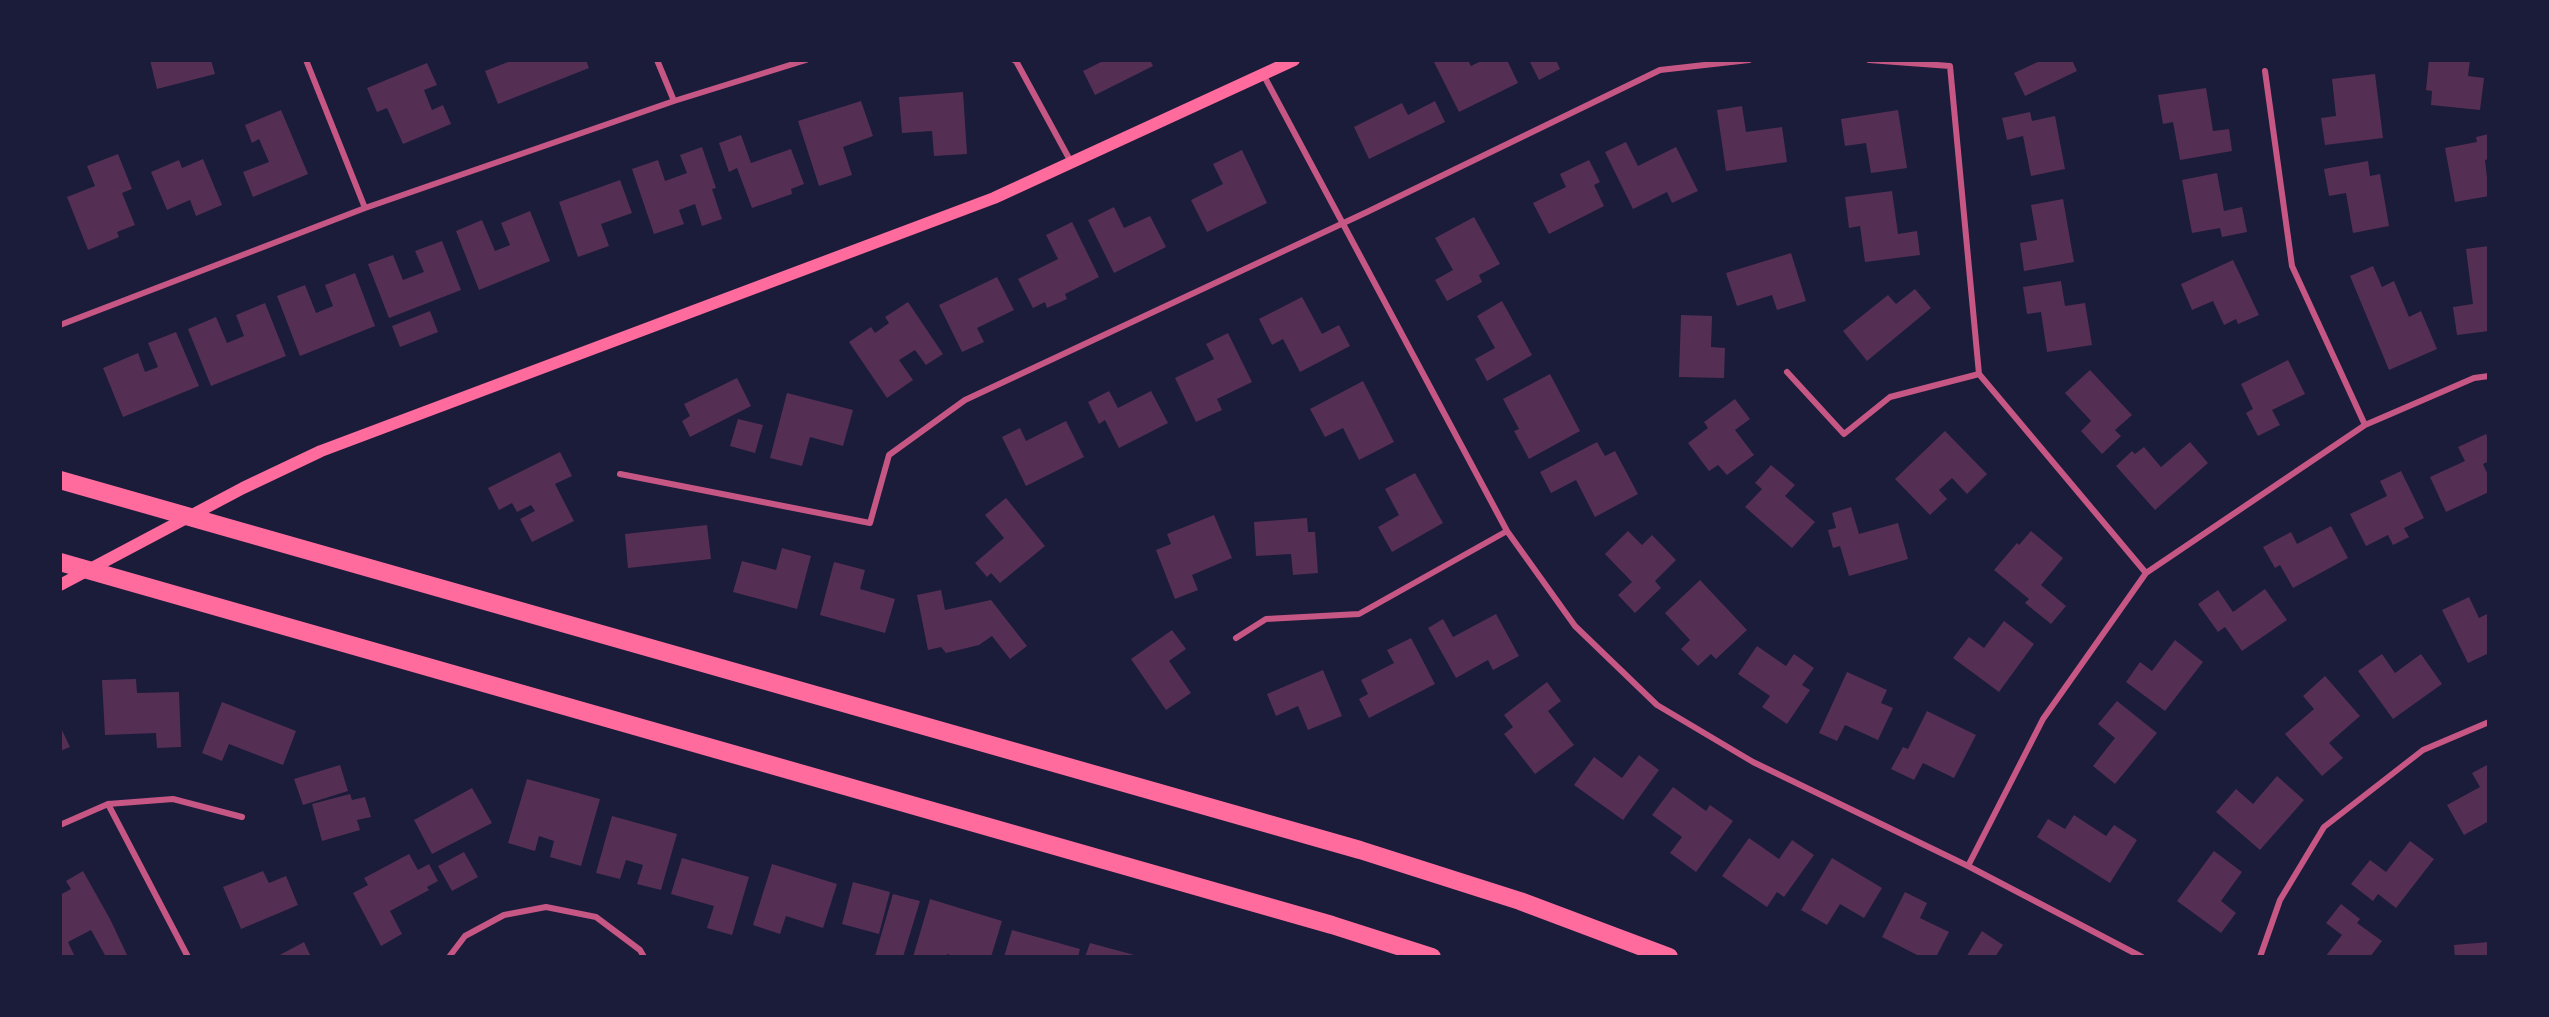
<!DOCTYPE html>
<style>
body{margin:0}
#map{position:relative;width:2549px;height:1017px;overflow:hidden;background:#1b1b3a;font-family:"Noto Sans",sans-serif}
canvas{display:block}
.frame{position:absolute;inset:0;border:62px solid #1b1b3a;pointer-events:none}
</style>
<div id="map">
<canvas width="2549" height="1017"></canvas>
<div class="frame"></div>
</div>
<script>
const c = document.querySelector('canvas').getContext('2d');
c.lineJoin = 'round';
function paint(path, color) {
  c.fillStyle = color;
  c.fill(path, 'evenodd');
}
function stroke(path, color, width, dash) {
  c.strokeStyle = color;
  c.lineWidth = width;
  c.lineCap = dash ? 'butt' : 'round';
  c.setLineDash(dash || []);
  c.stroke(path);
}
const building = new Path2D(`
 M150,60H211L215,74L157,89Z
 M513,60H586L589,68L498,104L485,71Z
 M1105,60H1150L1153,66L1095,95L1083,71Z
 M1433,60H1468L1471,66L1483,60H1507L1518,83L1459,112Z
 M1529,60H1556L1560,69L1539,80Z
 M2042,60H2072L2077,71L2025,96L2014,73Z
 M2429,60H2470L2468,76L2484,78L2480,110L2431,105L2432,91L2426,90Z
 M427,63L437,85L424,90L432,110L443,105L451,124L403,144L387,108L377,112L367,88Z
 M2375,74L2383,138L2325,145L2321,118L2336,116L2332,79Z
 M2206,88L2213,131L2229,129L2232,151L2180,160L2173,122L2163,124L2158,95Z
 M963,92L967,154L934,156L932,131L902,133L899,97Z
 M861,101L873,136L843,147L852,175L819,186L798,121Z
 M1435,101L1445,122L1369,159L1354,127L1402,103L1408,115Z
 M1742,106L1746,132L1782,127L1787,162L1726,171L1717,110Z
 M281,110L308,174L253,197L243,172L269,162L259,139L252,143L245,125Z
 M1898,110L1907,168L1871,173L1866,143L1845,146L1841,119Z
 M2030,112L2032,121L2055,116L2065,169L2031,176L2023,136L2007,140L2002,118Z
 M2489,134V159L2485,160L2489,196L2455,202L2445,148L2477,142L2476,137Z
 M741,135L751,163L791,149L804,184L791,189L792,194L752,208L737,168L729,172L719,143Z
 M1626,142L1638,166L1676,147L1698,191L1672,203L1667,192L1633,209L1605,152Z
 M702,147L716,188L712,189L722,219L702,226L695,204L679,210L684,224L654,234L632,169L658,160L665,181L687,173L680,155Z
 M1242,150L1267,203L1207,232L1191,200L1223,184L1213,164Z
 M118,154L132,189L122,193L135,225L117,232L119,237L88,250L67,197L95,186L87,166Z
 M203,159L222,205L196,216L190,200L167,210L151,172L179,160L182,168Z
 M1589,160L1600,182L1594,185L1604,206L1549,234L1533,203L1566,187L1560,174Z
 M2368,161L2370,176L2380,174L2389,226L2353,233L2346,193L2329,196L2324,169Z
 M2217,173L2224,211L2242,207L2247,232L2222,237L2220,228L2192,233L2182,180Z
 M620,180L632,213L601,224L609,246L578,257L559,202Z
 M1892,191L1898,234L1917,231L1920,255L1865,262L1860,226L1849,228L1845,197Z
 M2063,199L2074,262L2024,271L2020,243L2037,240L2031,205Z
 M1114,207L1124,228L1150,216L1166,247L1114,273L1088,220Z
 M530,211L550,261L479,290L456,231L482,220L495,251L510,245L501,223Z
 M1474,217L1500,264L1479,275L1482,282L1447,301L1435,280L1453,270L1435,238Z
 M1072,222L1099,277L1065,294L1067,299L1047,308L1045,302L1033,308L1018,279L1058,259L1046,235Z
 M442,241L461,290L389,318L368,264L393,255L403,280L424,272L415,251Z
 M2489,246V331L2457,335L2453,307L2473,304L2466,249Z
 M1791,253L1806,301L1777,310L1772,295L1737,306L1726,273Z
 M2233,260L2259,315L2238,324L2236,319L2224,325L2213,301L2192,310L2181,284Z
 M2373,266L2382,287L2394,281L2409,317L2421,311L2437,349L2389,370L2350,276Z
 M355,273L375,326L300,356L277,296L305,285L316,313L333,306L325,285Z
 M997,277L1014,310L977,328L984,342L962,352L939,305Z
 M2061,281L2065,306L2085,303L2092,345L2047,352L2041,312L2027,314L2023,287Z
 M1915,289L1931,308L1867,361L1843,331L1888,295L1896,304Z
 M1302,297L1322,334L1339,325L1350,346L1300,372L1283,339L1272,345L1259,319Z
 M1502,301L1532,355L1487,381L1475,359L1495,348L1477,316Z
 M908,302L943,354L926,365L915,350L899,360L913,380L887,398L849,342L871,327L875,333L889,323L885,317Z
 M265,303L286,356L211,386L188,329L216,317L227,343L244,336L236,315Z
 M430,311L438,332L400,347L392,326Z
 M1681,315L1712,316L1711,347L1725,348L1724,378L1679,377Z
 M176,332L199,386L123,417L103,368L138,353L145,372L158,367L148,343Z
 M1228,333L1252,382L1217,399L1222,410L1196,422L1175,378L1214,359L1206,344Z
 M2288,360L2305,394L2272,410L2280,425L2258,436L2246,413L2253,409L2241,384Z
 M2090,370L2132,415L2115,430L2121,436L2102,454L2081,431L2091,421L2065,393Z
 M1550,374L1580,431L1529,459L1514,431L1519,429L1503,399Z
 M737,378L751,406L690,437L682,421L690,416L684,404Z
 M1363,381L1394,442L1359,460L1343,428L1325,437L1310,409Z
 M1109,391L1118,408L1151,391L1168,423L1119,448L1105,420L1099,424L1088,402Z
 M787,393L853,410L843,446L810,437L802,466L770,458Z
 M1735,399L1750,419L1735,430L1754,455L1727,475L1718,465L1709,471L1688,443L1708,428L1704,422Z
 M738,419L763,425L755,453L730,446Z
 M1066,421L1084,457L1026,486L1002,437L1020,428L1026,441Z
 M1945,431L1987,474L1967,494L1952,478L1939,490L1947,499L1930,515L1895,479Z
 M2486,434L2489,441V461L2483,464L2489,477V492L2446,512L2430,477L2465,461L2458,447Z
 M1597,442L1605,456L1615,451L1638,494L1595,517L1576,480L1551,493L1540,472Z
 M2190,442L2208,463L2155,510L2116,466L2132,451L2135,454L2144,447L2161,467Z
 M560,452L572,476L555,484L574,521L532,542L520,519L535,511L531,505L517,512L512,503L499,510L488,488Z
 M1771,465L1795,485L1785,496L1815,522L1792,548L1745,507L1762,489L1755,483Z
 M2401,471L2424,518L2404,528L2409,537L2393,545L2388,535L2366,546L2350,514L2387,496L2380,481Z
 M1415,473L1443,523L1392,552L1378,527L1399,515L1385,489Z
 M1006,498L1045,546L1000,583L991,573L987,577L975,563L1004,538L985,515Z
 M1851,507L1859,534L1898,523L1908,559L1849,576L1840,546L1833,548L1828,530L1836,528L1832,513Z
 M1214,515L1232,558L1192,575L1198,590L1175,599L1156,550L1171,544L1167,534Z
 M1307,518L1308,532H1315L1318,573L1293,575L1291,554L1256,556L1254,522Z
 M707,525L711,559L628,568L625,534Z
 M2331,526L2348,558L2293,588L2280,565L2275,568L2263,547L2291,532L2297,544Z
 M1628,531L1642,545L1652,535L1676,560L1655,581L1661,588L1635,613L1618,595L1632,582L1605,554Z
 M2031,531L2063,558L2041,585L2066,606L2051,624L2025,603L2029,599L1994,570L2017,543L2019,545Z
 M782,548L811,556L797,609L733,592L742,561L776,570Z
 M834,562L865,570L860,589L895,599L885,633L820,615Z
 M1700,580L1747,630L1716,659L1711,654L1698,666L1681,649L1690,640L1665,613Z
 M2265,589L2287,620L2242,651L2225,627L2218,632L2198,604L2218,590L2233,612Z
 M941,590L945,610L991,600L1027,646L1010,659L992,636L979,645L946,653L941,647L928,650L917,595Z
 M2469,597L2479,618L2489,613V653L2468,663L2442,610Z
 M1496,614L1519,656L1493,670L1488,660L1456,678L1428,628L1443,619L1453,637Z
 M2004,621L2034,644L1999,692L1953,658L1969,637L1984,648Z
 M1172,630L1186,649L1169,661L1191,693L1166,710L1131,659Z
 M1411,638L1435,684L1369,718L1359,699L1368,694L1361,680L1394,663L1387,650Z
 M2175,640L2203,662L2165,711L2126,682L2140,662L2152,671Z
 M1757,646L1786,666L1794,654L1814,668L1802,685L1810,690L1787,724L1762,707L1770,696L1738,674Z
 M2382,654L2395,673L2421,654L2442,684L2393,719L2358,671Z
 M1323,670L1342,716L1308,730L1298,706L1276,716L1267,694Z
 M1847,672L1887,690L1881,703L1893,708L1878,740L1845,725L1837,741L1819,733Z
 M2325,676L2360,716L2329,743L2343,758L2322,776L2285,734L2314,709L2303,696Z
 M136,679L137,693L179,692L181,747L157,748L156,733L105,735L102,680Z
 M1547,682L1561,701L1548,711L1574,745L1535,774L1504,734L1513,727L1504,715Z
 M2117,701L2157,733L2115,784L2093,766L2115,738L2098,724Z
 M222,702L296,731L283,765L229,744L222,761L202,753Z
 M1927,711L1976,735L1954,778L1923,763L1914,780L1891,769L1903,747L1908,749Z
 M60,726L70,747L60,751Z
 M1639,755L1659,770L1623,820L1574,785L1594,757L1622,778Z
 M2489,764V821L2464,835L2447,805L2480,787L2472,773Z
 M340,765L348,791L303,805L294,779Z
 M2277,776L2304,800L2260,850L2216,812L2236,789L2253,804Z
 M527,779L600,799L581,866L550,857L554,841L539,836L535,851L508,843Z
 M1673,787L1706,811L1710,805L1733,821L1696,872L1670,853L1682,837L1652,815Z
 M472,788L492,823L432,854L414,820Z
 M350,794L352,800L365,797L371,817L357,820L360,830L322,841L312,804Z
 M2074,815L2106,836L2114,825L2137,840L2110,883L2037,837L2048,819L2065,829Z
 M612,816L677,834L661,890L637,884L643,865L626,860L620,879L596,873Z
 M1749,838L1779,859L1792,840L1814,855L1784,897L1777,892L1767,907L1722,876Z
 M2410,841L2434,859L2396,908L2378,894L2373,901L2351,884L2370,860L2386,872Z
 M2214,851L2242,872L2221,901L2236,913L2221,933L2177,901Z
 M464,852L478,877L452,891L438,866Z
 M409,854L418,870L429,864L438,881L427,887L429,890L390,911L402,934L381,946L353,893L368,885L364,878Z
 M682,858L749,877L732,935L707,928L714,906L671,894Z
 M1832,858L1882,888L1864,918L1840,904L1827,925L1801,910Z
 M772,864L837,884L823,928L786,916L780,934L753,925Z
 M83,871L110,919L128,957H106L91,930L68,942L75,957H60V895L71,889L66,881Z
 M263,871L269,883L286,876L298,905L241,929L223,887Z
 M853,882L890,892L879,934L842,924Z
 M1905,892L1927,903L1920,918L1949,932L1936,957H1921L1882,937Z
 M893,894L920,901L903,957H878L875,956Z
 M930,899L1002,921L991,957H956L947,954L946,957H913Z
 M2341,904L2360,919L2357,923L2382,941L2370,957H2325L2342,935L2326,923Z
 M1012,930L1080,949L1078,957H1004Z
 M1982,931L2003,945L1995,957H1966Z
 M304,942L311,957H276Z
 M2489,942V957H2455L2454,945Z
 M1090,943L1138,956V957H1085Z`);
const minor = new Path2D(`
 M306,60L365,208
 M657,60L674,101
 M1014,60L1016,61L1071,162
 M1869,60L1950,66L1979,374L2146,573
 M2265,71L2292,266L2365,425
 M1263,74L1507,531L1575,626L1657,705L1753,762L1968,866L2142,957
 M60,325L365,208L674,101L806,60
 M1787,372L1844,434L1890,397L1979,374
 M620,474L870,523L889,455L965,400L1367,212L1660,70L1749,60
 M1236,638L1266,619L1359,614L1507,531
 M108,804L188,957
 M60,825L108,804L173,799L242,817
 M1968,866L2043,719L2146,573L2365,425L2474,378L2489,376
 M449,957L465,936L504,915L546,907L596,917L640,950L644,957
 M2260,957L2280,900L2324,827L2423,750L2489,722`);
const secondary = new Path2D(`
 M60,585L243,488L321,451L994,198L1294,60`);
const motorway = new Path2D(`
 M60,480L1360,850L1520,901L1669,957
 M60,562L1332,925L1432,957`);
paint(building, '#542f53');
stroke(minor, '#c65784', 6);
stroke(secondary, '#ff6b9d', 12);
stroke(motorway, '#ff6b9d', 18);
</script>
